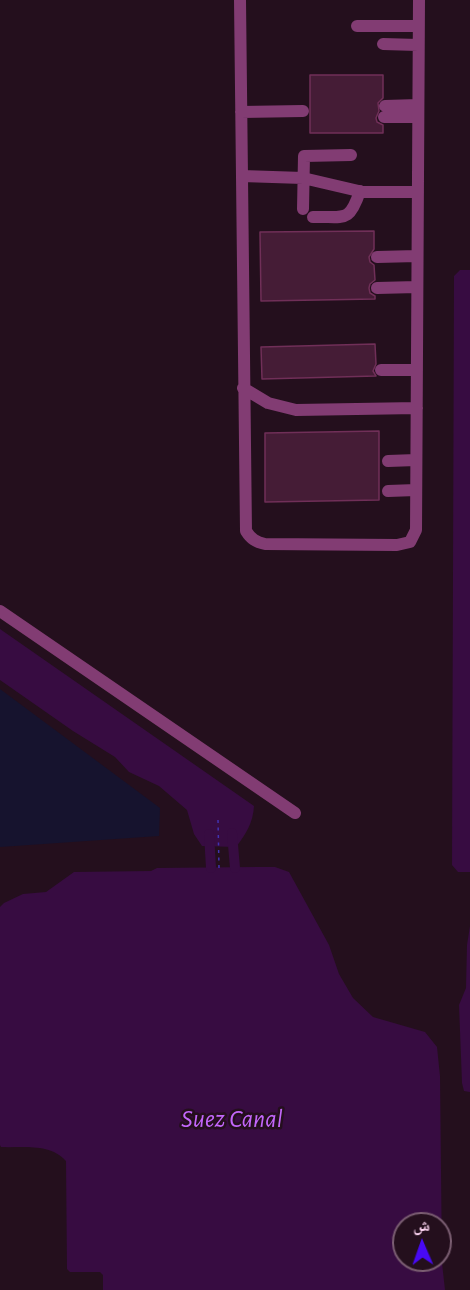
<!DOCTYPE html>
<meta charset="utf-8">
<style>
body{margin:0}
#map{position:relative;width:470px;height:1290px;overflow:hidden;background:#240f1d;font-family:"Alegreya Sans","Noto Naskh Arabic",sans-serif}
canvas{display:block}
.north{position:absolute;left:392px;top:1212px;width:60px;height:60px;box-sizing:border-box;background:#240f1d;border:2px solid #7b5e72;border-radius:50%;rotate:358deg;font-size:16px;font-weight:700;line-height:24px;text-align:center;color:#fdd4f2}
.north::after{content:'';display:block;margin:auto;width:21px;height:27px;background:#4809f5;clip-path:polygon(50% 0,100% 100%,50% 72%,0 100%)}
</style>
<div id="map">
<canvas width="470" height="1290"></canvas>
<div class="north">ش</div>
</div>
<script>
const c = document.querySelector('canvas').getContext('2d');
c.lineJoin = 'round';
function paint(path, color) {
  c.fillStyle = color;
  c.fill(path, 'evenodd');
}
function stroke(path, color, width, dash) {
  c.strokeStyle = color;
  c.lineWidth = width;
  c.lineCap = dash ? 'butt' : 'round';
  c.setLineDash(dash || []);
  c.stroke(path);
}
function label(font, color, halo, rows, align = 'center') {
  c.font = font + ' "Alegreya Sans",sans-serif';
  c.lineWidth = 5;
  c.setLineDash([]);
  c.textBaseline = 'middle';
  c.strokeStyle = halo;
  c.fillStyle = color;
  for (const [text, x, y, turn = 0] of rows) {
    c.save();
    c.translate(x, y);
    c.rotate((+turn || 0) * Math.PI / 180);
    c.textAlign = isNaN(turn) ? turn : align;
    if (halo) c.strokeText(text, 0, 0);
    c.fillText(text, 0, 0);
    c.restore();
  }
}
const green = new Path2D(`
 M0,689L160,808L159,836L0,847Z`);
const water = new Path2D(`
 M460,270H470V872H458L452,865L454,276Z
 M0,629L254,806C253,823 246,834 236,847L202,846L194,834L187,810L159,786L129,772L115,757L73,731L0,680Z
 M255,867H275L289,872L329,945L339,974L353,998L373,1017L425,1032L437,1047L440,1076L442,1263L445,1290H103V1275L100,1272H70L67,1269L66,1161C50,1143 23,1148 1,1147L0,1145V907L4,903L23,894L46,892L74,872L151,871L157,868ZM404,1224H440V1260H404Z
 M470,926V1092L464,1091L462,1083L459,1005L466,988L467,945Z`);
const canal = new Path2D(`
 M232,833L235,868
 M209,834L211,868`);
const building = new Path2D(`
 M310,75H383V98L378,103L379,111L376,118L377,122L383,125V133H310Z
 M374,231V249L369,257L370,262L374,265L375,280L370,284L369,288L370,293L375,296V299L261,301L260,232Z
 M375,344L376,364L373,371L376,376L262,379L261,347Z
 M379,431V500L265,502V433Z`);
const path = new Path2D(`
 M218,820L219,868`);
const minor = new Path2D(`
 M240,0L246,531C251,539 256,542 265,544L397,545L410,542L416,530L419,0
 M357,26H418
 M383,44L418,45
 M385,106L418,105
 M241,112L303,111
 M384,117H418
 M242,176L303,178L363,192H418
 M303,209L304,156L351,155
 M313,217C344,216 349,224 360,191
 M377,257L417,256
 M377,288L417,287
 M381,370H417
 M243,388L268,403L296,410L417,408
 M388,461L416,460
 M388,491L416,490
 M0,611L295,813`);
const waterNames = [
 ["Suez Canal",232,1119]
];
paint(green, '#16132e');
paint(water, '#370c41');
stroke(canal, '#370c41', 10);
paint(building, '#451c36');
stroke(building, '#702f58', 1.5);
stroke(path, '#4133b2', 1.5, [3, 4.5]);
stroke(minor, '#823c73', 12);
label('italic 26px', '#c366fa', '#240f1d', waterNames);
</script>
